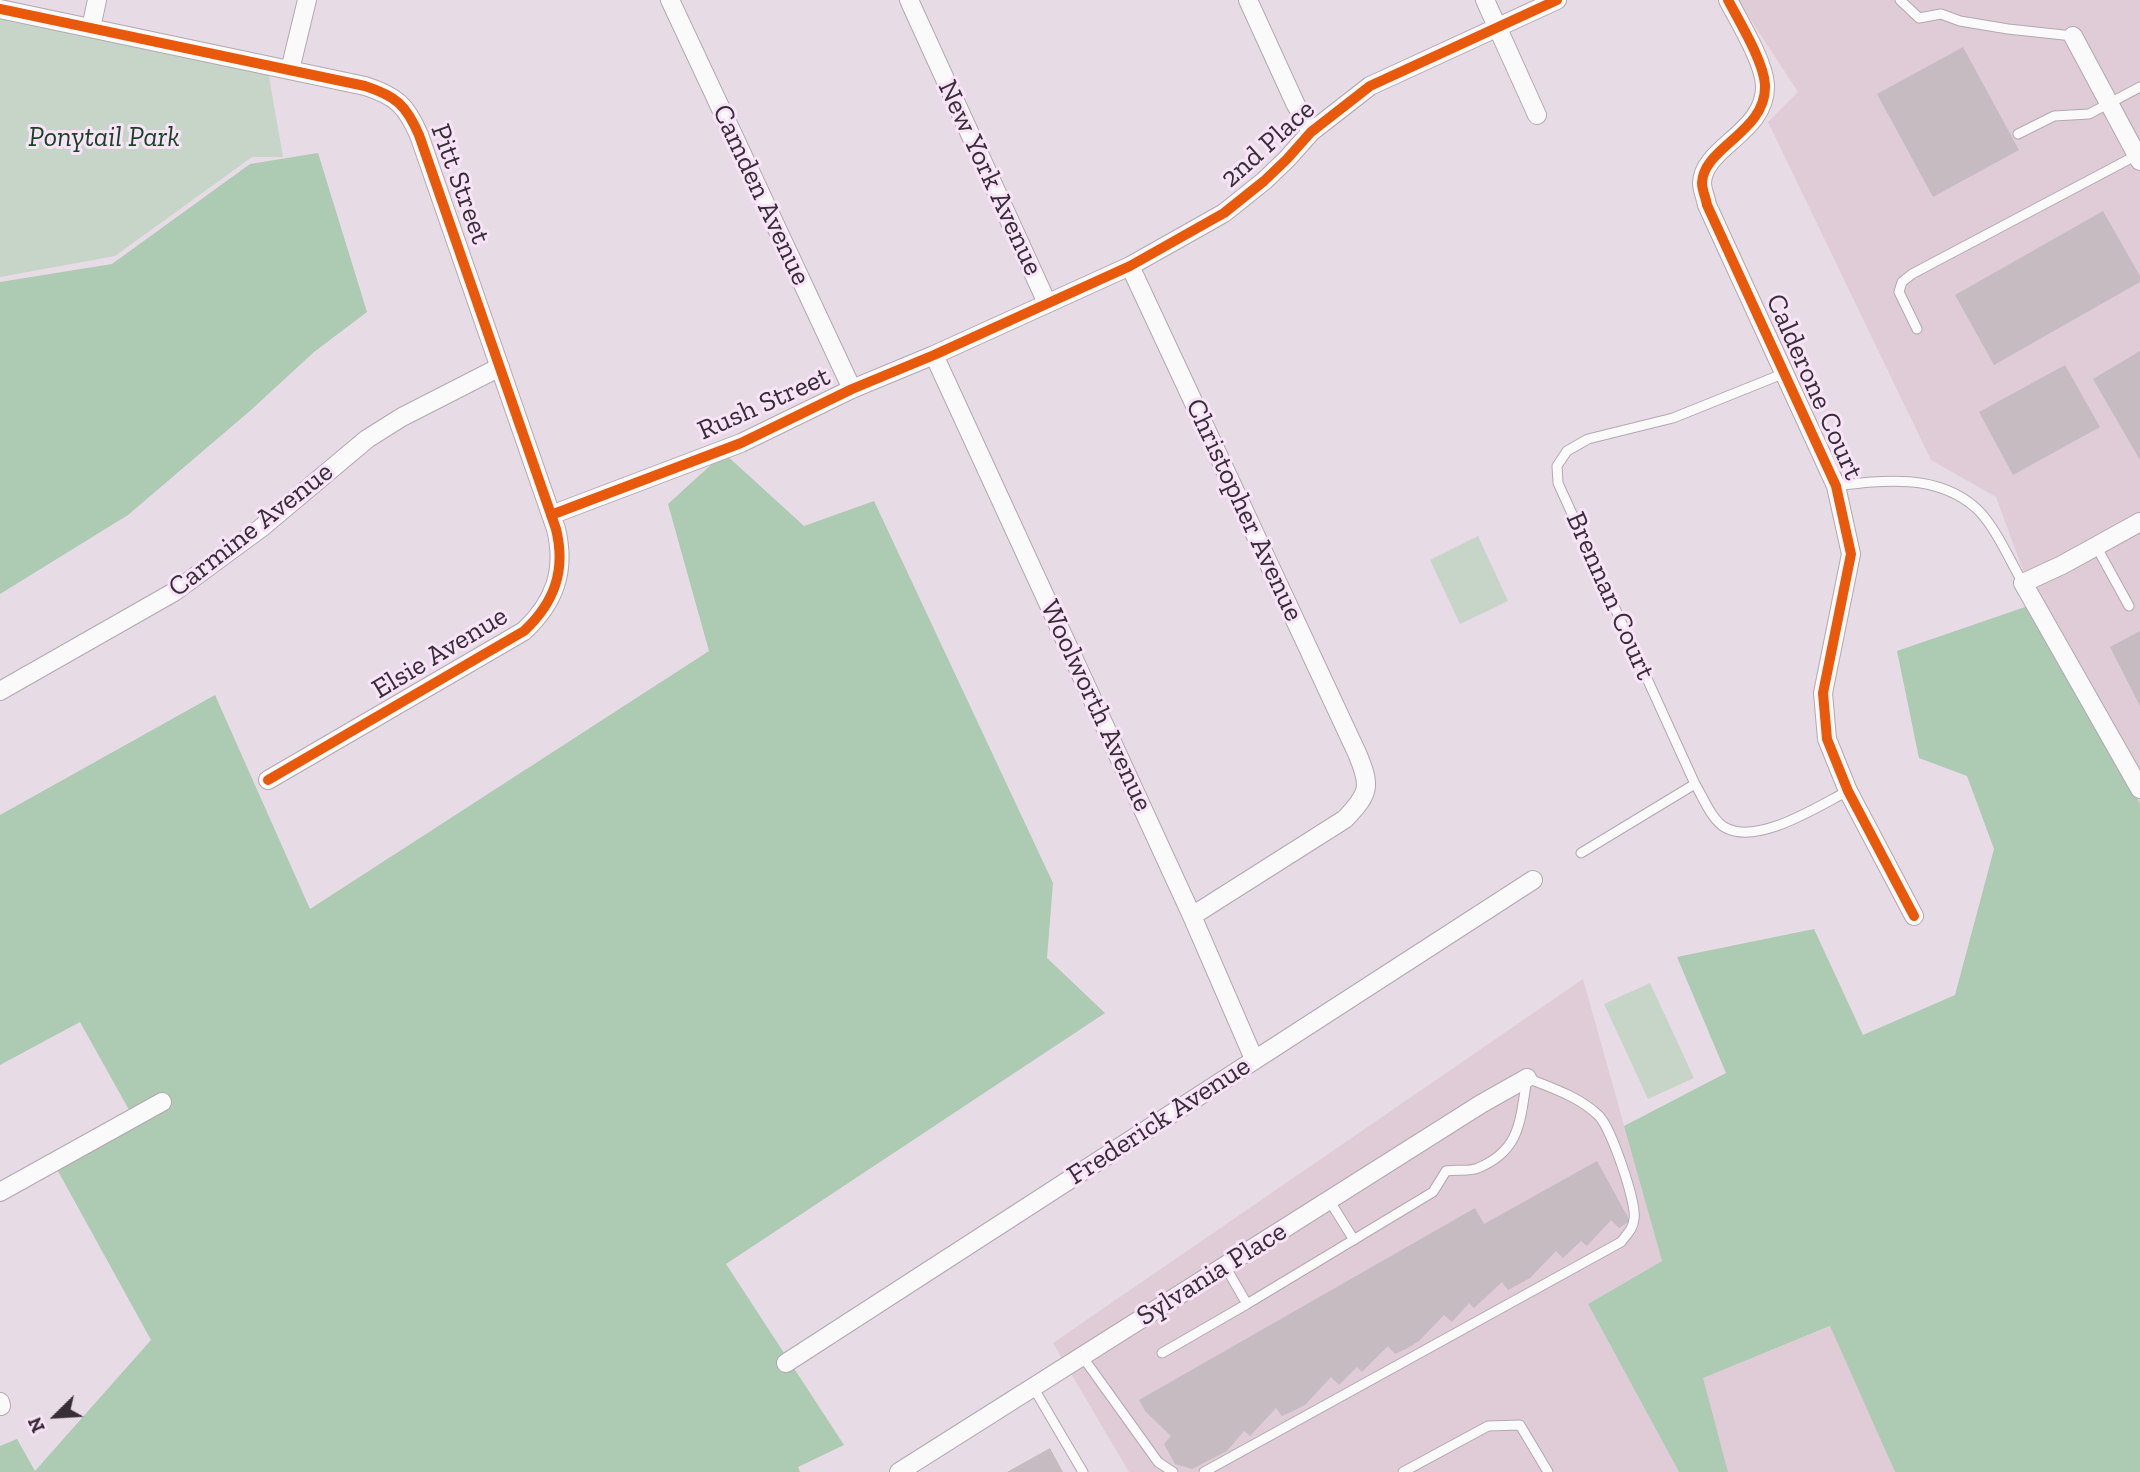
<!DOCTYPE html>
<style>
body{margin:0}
#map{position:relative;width:2140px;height:1472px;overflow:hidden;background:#e7dbe6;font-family:"Zilla Slab",serif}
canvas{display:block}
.north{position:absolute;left:21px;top:1381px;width:70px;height:70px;-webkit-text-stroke:5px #f9e3f8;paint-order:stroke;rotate:246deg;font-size:19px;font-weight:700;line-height:28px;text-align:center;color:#362e36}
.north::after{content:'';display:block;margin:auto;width:24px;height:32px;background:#362e36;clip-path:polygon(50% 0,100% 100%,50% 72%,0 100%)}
</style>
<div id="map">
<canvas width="2140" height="1472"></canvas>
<div class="north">N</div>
</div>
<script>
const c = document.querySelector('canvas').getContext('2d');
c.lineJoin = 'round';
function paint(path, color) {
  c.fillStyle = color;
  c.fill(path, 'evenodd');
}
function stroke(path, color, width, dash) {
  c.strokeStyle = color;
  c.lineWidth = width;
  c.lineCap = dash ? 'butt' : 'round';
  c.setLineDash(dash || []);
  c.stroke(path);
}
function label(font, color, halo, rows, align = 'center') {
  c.font = font + ' "Zilla Slab",serif';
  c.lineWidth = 6;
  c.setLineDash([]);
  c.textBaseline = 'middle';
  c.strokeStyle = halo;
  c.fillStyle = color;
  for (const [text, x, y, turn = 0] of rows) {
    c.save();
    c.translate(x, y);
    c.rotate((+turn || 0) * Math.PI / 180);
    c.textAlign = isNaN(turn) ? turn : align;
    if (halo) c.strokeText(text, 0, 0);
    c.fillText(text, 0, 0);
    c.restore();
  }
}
const industrial = new Path2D(`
 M1738,0H2140V804L2049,641L1996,497L1931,460L1768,122L1798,92Z
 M1583,979L1662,1261L1588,1304L1679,1472H1129L1053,1343Z
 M1831,1326L1895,1472H1728L1702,1378Z`);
const green = new Path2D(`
 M0,12L267,65L283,157H252L115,256L0,277Z
 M1478,536L1508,601L1460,624L1430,560Z
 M1650,983L1694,1078L1648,1099L1604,1004Z`);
const forest = new Path2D(`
 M318,153L367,312L314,352L251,410L128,515L0,594V282L112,264L250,164Z
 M724,453L804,526L874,501L1053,883L1047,958L1105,1013L726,1264L844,1445L798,1467L800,1472H0V1446L17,1439L35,1471L151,1340L53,1162L133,1117L80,1022L0,1065V815L215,695L310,909L709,651L668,504Z
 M2031,605L2140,804V1472H1895L1830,1326L1703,1378L1728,1472H1679L1588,1304L1662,1261L1624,1126L1726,1073L1677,957L1814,929L1863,1035L1955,995L1994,849L1967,776L1919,758L1897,651Z`);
const building = new Path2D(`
 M1963,47L2019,150L1933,197L1877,94Z
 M2103,211L2140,276V282L1994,365L1955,295Z
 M2140,351V460L2093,379Z
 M2065,365L2100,427L2013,475L1979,412Z
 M2140,631V706L2110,647Z
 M1597,1161L1630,1221L1619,1228L1611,1220L1587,1246L1581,1241L1563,1258L1556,1251L1530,1278L1508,1290L1502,1282L1474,1308L1469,1303L1452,1322L1444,1315L1419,1341L1406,1349L1395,1354L1388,1346L1362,1372L1357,1367L1339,1385L1331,1377L1305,1405L1293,1411L1282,1416L1276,1408L1250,1436L1244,1431L1227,1451L1192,1469L1175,1464L1164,1444L1171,1436L1145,1411L1139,1400L1475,1208L1484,1224Z
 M1050,1448L1063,1472H1007Z`);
const service = new Path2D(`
 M1900,0L1919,18L1941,14L1960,21L2008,29L2073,36
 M2018,134L2054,116L2089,114L2140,87
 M1917,329L1899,292L1902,282L1912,274L2137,155
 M1785,373L1673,418L1588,439L1567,451L1557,466L1558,483L1695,784C1703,797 1712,821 1726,828C1759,845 1818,806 1848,791
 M1836,486C1883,480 1938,473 1977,509C1995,526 2010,561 2023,583
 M2096,546L2129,606
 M1581,853L1695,784
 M1329,1200L1354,1240
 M1162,1353L1247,1304L1225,1266
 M1082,1356L1158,1462L1173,1472
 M1033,1387L1083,1472
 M1204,1472L1621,1242C1627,1234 1633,1229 1634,1219C1637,1203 1611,1128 1599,1116C1580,1097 1552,1088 1527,1078C1520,1118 1522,1150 1478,1168C1469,1172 1456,1169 1446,1171L1433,1192L1247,1304
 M1403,1472L1488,1426L1520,1425L1548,1472`);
const minor = new Path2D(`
 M670,0L852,389
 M909,0L1047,303
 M1248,0L1295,103L1311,132
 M1485,0L1537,115
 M1728,0C1739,21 1764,62 1765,85C1767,132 1703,147 1702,183C1702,190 1706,198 1707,205L1836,486L1851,554L1823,693L1827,739L1848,791L1914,916
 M0,9L365,86C396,96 406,105 419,135L556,529C566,570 555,602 524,631L268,780
 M91,28L97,0
 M2073,36L2140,161
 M290,70L307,0
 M1130,266L1357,753C1371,786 1370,793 1345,819L1192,916
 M934,355L1192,916L1254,1059
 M551,515L741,443L852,389L934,355L1130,266L1224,213L1264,181L1287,159L1311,132L1370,86L1557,0
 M2140,522L2062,565L2023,583L2140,789
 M0,691L174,592L261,528L367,439L402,417L500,367
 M0,1192L162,1102
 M786,1363L1533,880
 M0,1402L1,1406
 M899,1472L1481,1104L1527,1078`);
const cycleway = new Path2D(`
 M1728,0C1739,21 1764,62 1765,85C1767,132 1703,147 1702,183C1702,190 1706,198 1707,205L1836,486L1851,554L1823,693L1827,739L1848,791L1914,916
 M0,9L365,86C396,96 406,105 419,135L556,529C566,570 555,602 524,631L268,780
 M551,515L741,443L852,389L934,355L1130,266L1224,213L1264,181L1287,159L1311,132L1370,86L1557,0`);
const parkNames = [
 ["Ponytail Park",104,138]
];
const streetNames = [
 ["2nd Place",1268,144,-42],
 ["New York Avenue",990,178,65],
 ["Pitt Street",460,184,70],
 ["Camden Avenue",761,195,65],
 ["Calderone Court",1814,387,66],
 ["Rush Street",764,404,-24],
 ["Christopher Avenue",1244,510,65],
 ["Carmine Avenue",251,530,-38],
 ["Brennan Court",1610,596,66],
 ["Elsie Avenue",440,653,-31],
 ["Woolworth Avenue",1096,706,65],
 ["Frederick Avenue",1159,1121,-33],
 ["Sylvania Place",1212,1274,-32]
];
paint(industrial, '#dfccd6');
paint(green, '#c6d5c8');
paint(forest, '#adcab3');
paint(building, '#c7bbc2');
stroke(service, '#b2a8b1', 11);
stroke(minor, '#b2a8b1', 20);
stroke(service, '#fbfafb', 9);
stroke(minor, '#fbfafb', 18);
stroke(cycleway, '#e8590c', 10);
label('italic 28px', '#174522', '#f9e3f8', parkNames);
label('28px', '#362e36', '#f9e3f8', streetNames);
</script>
